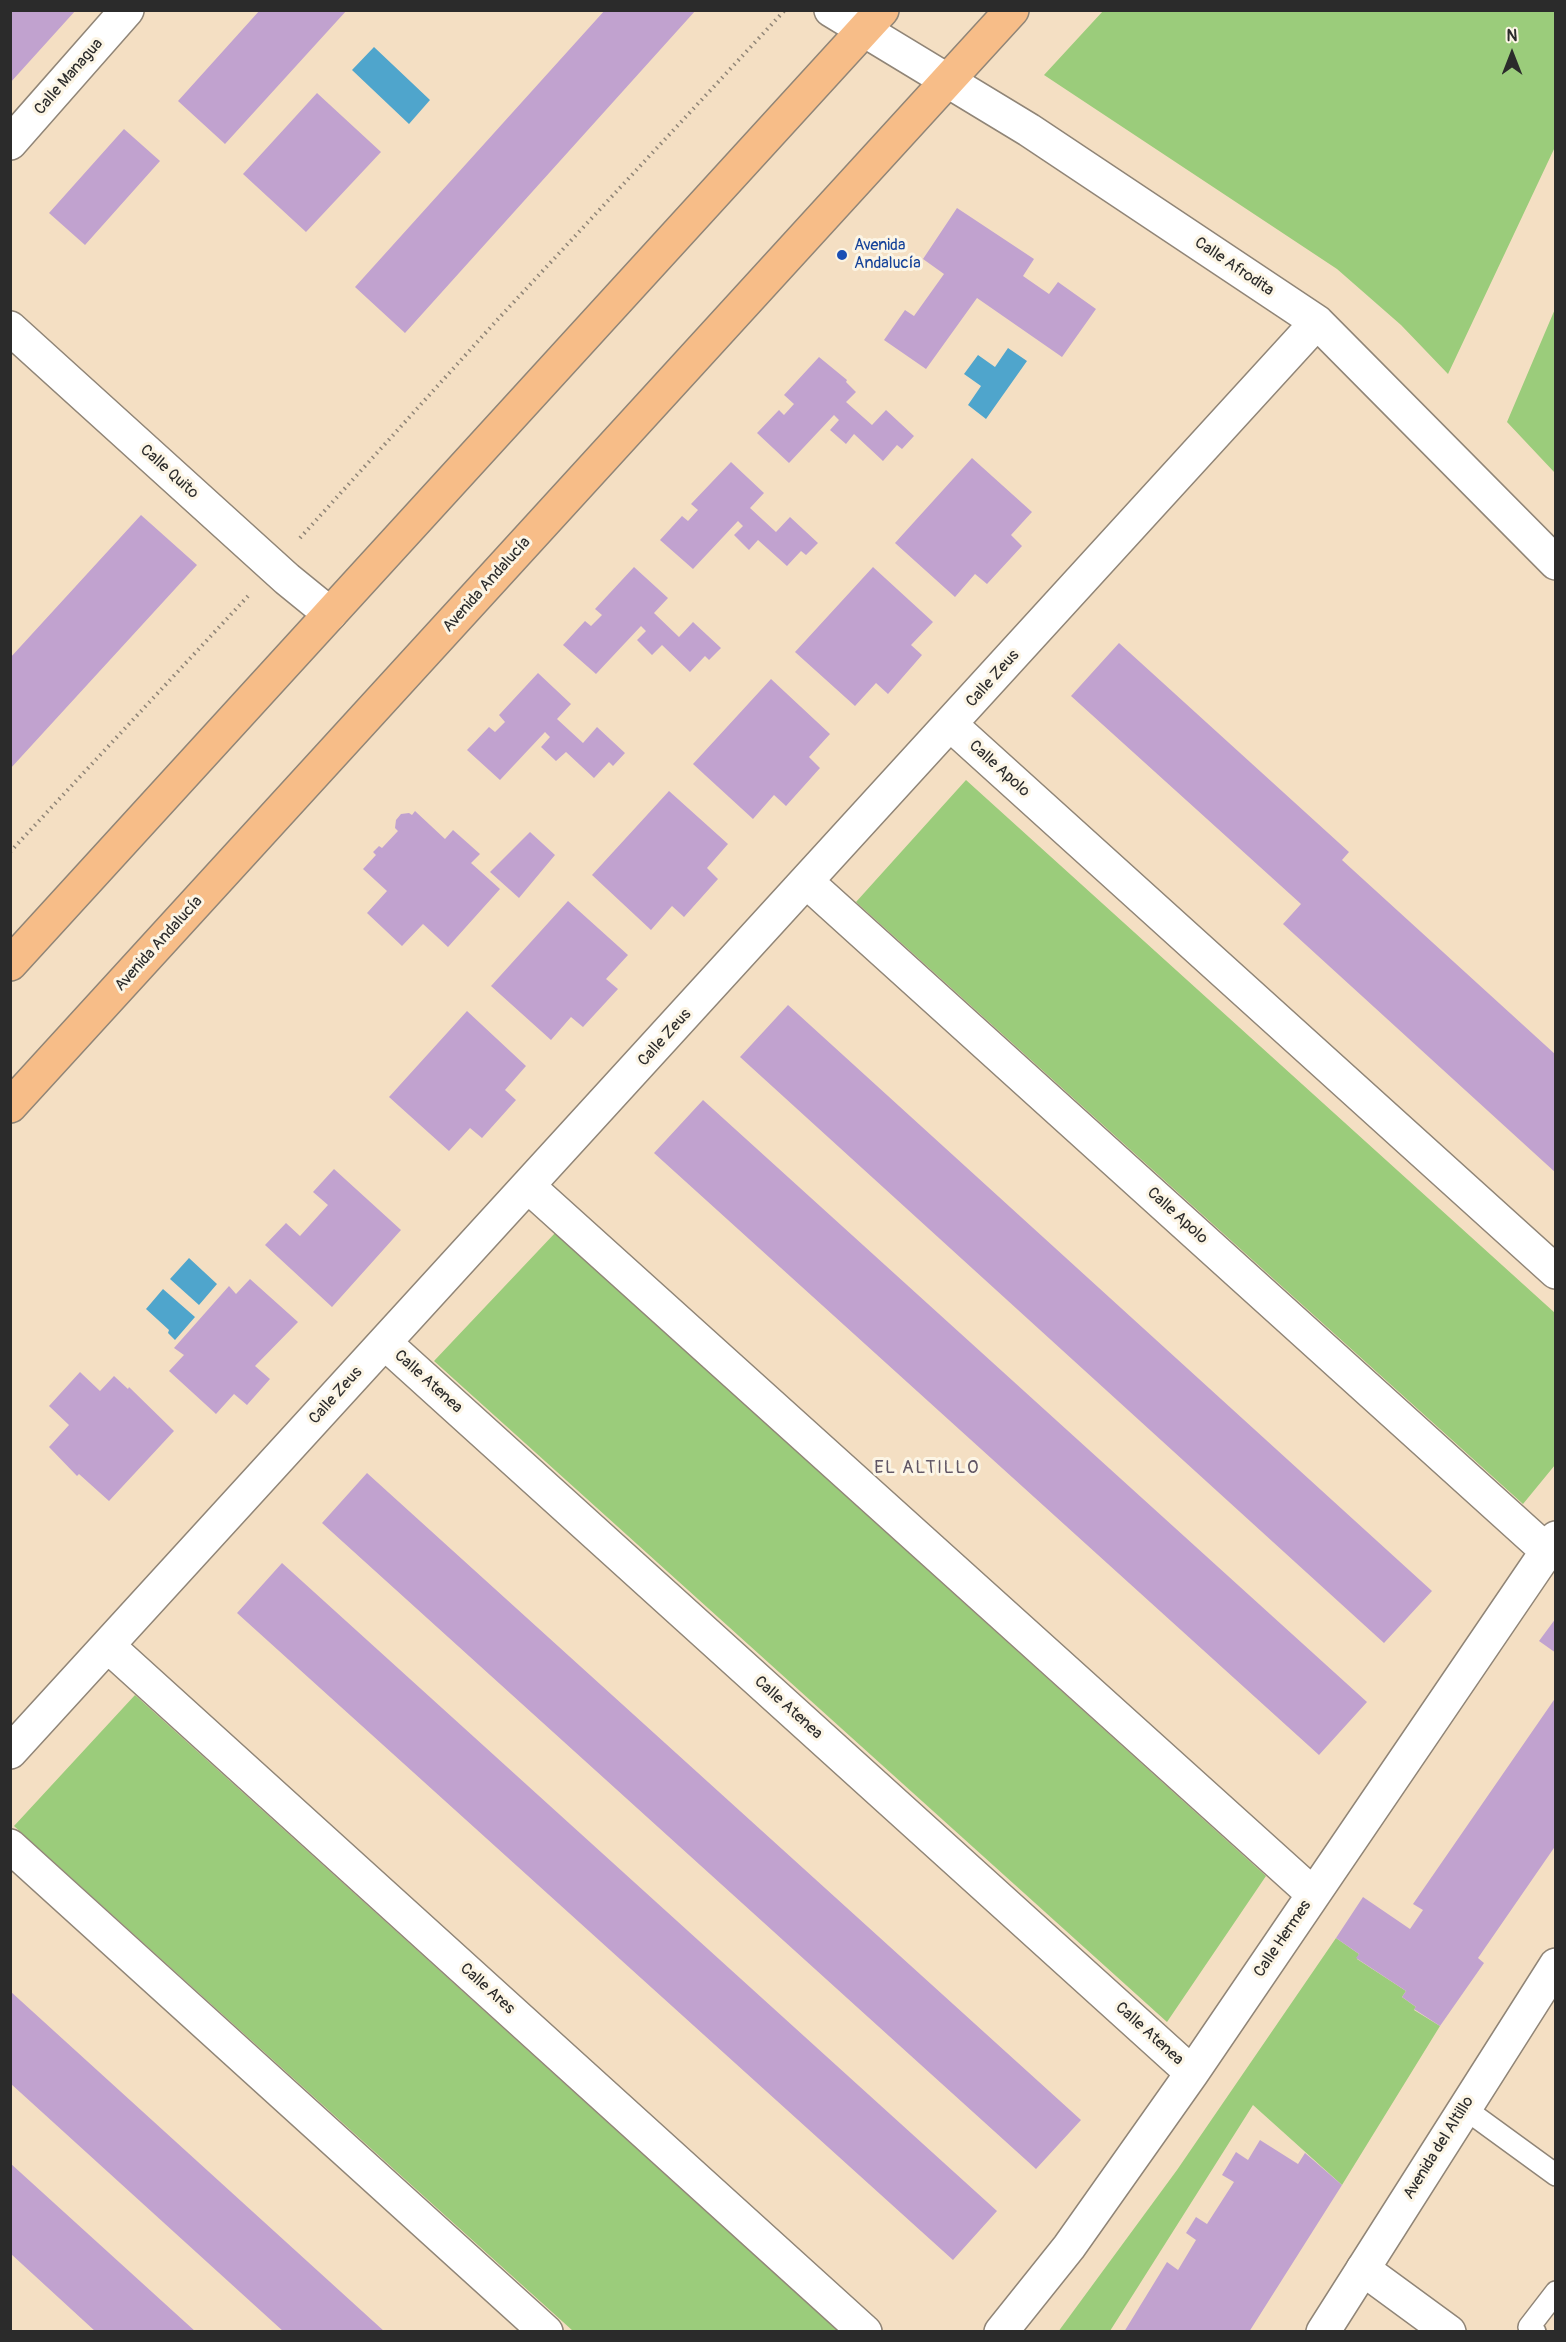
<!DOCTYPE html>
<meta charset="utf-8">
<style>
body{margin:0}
#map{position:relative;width:1566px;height:2342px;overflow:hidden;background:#f4dfc3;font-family:Pangolin,sans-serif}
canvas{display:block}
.frame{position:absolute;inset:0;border:12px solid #2b2b2b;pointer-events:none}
.north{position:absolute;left:1482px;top:24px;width:60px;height:60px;-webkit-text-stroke:4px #fcf5e5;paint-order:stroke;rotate:0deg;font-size:16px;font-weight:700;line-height:24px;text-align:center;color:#2b2b2b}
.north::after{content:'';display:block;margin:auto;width:21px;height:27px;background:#2b2b2b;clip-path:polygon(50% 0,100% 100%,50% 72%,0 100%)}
</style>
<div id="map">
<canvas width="1566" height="2342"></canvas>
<div class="frame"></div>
<div class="north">N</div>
</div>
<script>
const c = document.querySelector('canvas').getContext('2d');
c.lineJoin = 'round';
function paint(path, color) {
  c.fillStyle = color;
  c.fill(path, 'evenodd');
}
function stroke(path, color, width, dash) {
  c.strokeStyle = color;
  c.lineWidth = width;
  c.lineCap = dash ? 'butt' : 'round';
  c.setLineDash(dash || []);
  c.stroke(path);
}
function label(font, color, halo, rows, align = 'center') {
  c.font = font + ' Pangolin,sans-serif';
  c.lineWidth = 6;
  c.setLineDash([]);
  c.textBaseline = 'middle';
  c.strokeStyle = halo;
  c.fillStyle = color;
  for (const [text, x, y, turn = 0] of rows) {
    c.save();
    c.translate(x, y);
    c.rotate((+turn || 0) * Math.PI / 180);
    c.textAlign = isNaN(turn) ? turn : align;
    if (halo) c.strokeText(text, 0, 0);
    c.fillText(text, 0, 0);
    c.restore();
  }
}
const green = new Path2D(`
 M1103,11H1555V147L1448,374L1401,325L1337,269L1044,75Z
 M1555,309L1556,473H1555L1507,422Z
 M966,780L1555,1313V1465L1523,1504L856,902Z
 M555,1233L1266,1876L1167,2022L434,1361Z
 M135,1695L838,2331H573L14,1826Z
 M1336,1938L1359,1954L1357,1959L1406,1991L1402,1997L1416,2007L1414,2010L1440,2026L1342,2185L1253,2105L1110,2331L1058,2332L1177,2170Z`);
const water = new Path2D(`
 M374,47L430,100L409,124L352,70Z
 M1008,348L1027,361L986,419L968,405L981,386L964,374L978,355L995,367Z
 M189,1258L217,1284L199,1305L170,1279Z
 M163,1289L195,1317L175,1340L168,1333L169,1330L146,1309Z`);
const building = new Path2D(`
 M10,10H76L10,83Z
 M260,10H347L225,144L178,101Z
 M605,10H696L405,333L355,287Z
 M317,93L381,152L306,232L243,174Z
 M124,129L160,161L85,245L49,213Z
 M957,208L1034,259L1023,276L1049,294L1058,282L1096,309L1062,357L977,298L926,369L884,340L905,310L914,316L944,274L923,259Z
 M819,357L847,380L846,382L856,392L846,402L872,425L886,410L914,436L902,449L897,445L883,461L854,434L846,444L830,430L839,420L834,415L789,463L757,433L779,410L784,415L794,404L784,395Z
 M972,458L1032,512L1011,535L1022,546L987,584L975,574L955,597L895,543Z
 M731,462L764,493L750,508L776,532L790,517L818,543L806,555L801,551L787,566L758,540L749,550L734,535L743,526L738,521L693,569L660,540L682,516L688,521L698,510L691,504Z
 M141,515L197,565L10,769V658Z
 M634,567L668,598L654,613L679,637L693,622L721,648L709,660L705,656L690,672L662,645L652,655L637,640L646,631L641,626L596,674L563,645L585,621L591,626L602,615L595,609Z
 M873,567L933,622L911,645L922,655L888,694L876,683L855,706L795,652Z
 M1119,643L1349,852L1342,860L1556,1055V1173L1283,924L1301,904L1071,696Z
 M538,673L571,704L557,719L583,743L597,727L625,753L613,766L609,762L594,778L566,752L556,761L541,747L550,737L545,732L500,780L467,750L489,727L495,732L505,722L499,715Z
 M771,679L830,734L809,757L820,768L786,806L774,795L753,819L693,764Z
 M669,791L728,844L707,868L718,879L684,917L672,906L651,930L592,875Z
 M415,811L445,839L453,830L480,854L471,863L500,889L448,947L423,924L402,946L367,913L387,891L363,869L376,855L373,852L379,846L382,848L398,831L395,828L396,820L401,814L409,813L412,815Z
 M530,832L555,855L519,898L490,872Z
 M568,901L628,955L606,979L618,989L583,1027L571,1017L551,1040L491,986Z
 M788,1005L1432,1591L1384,1643L740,1057Z
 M467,1011L526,1066L505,1090L516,1100L482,1138L470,1128L449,1151L389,1097Z
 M703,1100L1367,1702L1319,1755L654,1153Z
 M334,1169L401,1230L332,1307L265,1245L286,1223L300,1236L328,1205L313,1192Z
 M250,1279L298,1322L255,1366L270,1379L247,1405L234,1394L216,1414L169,1371L184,1355L174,1348L229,1286L236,1294Z
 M80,1372L100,1391L114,1376L128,1389L129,1387L174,1431L109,1501L79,1474L77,1476L49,1447L69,1425L49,1406Z
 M367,1473L1081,2120L1036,2169L322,1523Z
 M282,1563L997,2211L953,2260L237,1613Z
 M1556,1618V1653L1539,1641Z
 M1556,1697V1845L1478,1958L1484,1963L1440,2026L1414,2009L1416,2007L1402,1997L1406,1991L1356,1958L1359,1954L1336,1938L1363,1897L1410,1929L1423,1910L1413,1904Z
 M10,1991L385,2332H284L10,2083Z
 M1260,2140L1298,2164L1305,2153L1342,2185L1249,2332H1124L1167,2262L1178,2270L1196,2240L1186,2233L1196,2217L1207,2224L1234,2182L1222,2175L1236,2152L1248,2160Z
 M10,2163L196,2332H96L10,2253Z`);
const path = new Path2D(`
 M300,538L499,318L785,10
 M10,852L249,595`);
const service = new Path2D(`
 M1464,2108L1556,2175
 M1535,2332L1529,2327L1556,2292`);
const minor = new Path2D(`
 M831,10L1029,130L1317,322L1556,563
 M10,143L127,10
 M10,328L287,579L330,614
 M951,725L1556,1272
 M807,882L1546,1550
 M529,1187L1313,1894
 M385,1343L1192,2073
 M108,1646L865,2332
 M10,1752L1317,322
 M10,1846L546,2332
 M1363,2269L1449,2332
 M1001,2332L1069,2247L1192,2073L1556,1538`);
const tertiary = new Path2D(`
 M1323,2332L1556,1965`);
const primary = new Path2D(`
 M10,964L882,10
 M10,1106L1012,10`);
const markers = [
 [842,255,6,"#1a4fb4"]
];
const streetNames = [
 ["Calle Managua",69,77,-49],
 ["Calle Afrodita",1234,267,34],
 ["Calle Quito",169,472,42],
 ["Avenida Andalucía",487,585,-48],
 ["Calle Zeus",993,679,-48],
 ["Calle Apolo",999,769,42],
 ["Avenida Andalucía",159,944,-48],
 ["Calle Zeus",665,1038,-48],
 ["Calle Apolo",1177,1216,42],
 ["Calle Atenea",428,1382,42],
 ["Calle Zeus",336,1396,-48],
 ["Calle Atenea",788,1708,42],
 ["Calle Hermes",1283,1939,-56],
 ["Calle Ares",487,1989,42],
 ["Calle Atenea",1149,2034,42],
 ["Avenida del Altillo",1439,2148,-58]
];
const transitNames = [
 ["Avenida",854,246],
 ["Andalucía",854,264]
];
const neighbourhoodNames = [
 ["EL ALTILLO",927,1468]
];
paint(green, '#9bcc7b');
paint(water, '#4fa5cc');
paint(building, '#c1a2cf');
stroke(service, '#908577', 24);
stroke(minor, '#908577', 36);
stroke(tertiary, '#908577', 36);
stroke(primary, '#908577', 36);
stroke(path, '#908577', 4, [1.5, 4.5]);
stroke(service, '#fff', 21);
stroke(minor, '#fff', 33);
stroke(tertiary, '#fff', 33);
stroke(primary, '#f7bd88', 33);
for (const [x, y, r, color] of markers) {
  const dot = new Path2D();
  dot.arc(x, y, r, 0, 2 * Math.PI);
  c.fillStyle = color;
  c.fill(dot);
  stroke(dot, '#fcf5e5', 2);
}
label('16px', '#2b2b2b', '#fcf5e5', streetNames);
label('16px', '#164399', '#fcf5e5', transitNames, 'left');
c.letterSpacing = '1.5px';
label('18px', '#605564', '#fcf5e5', neighbourhoodNames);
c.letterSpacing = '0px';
</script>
